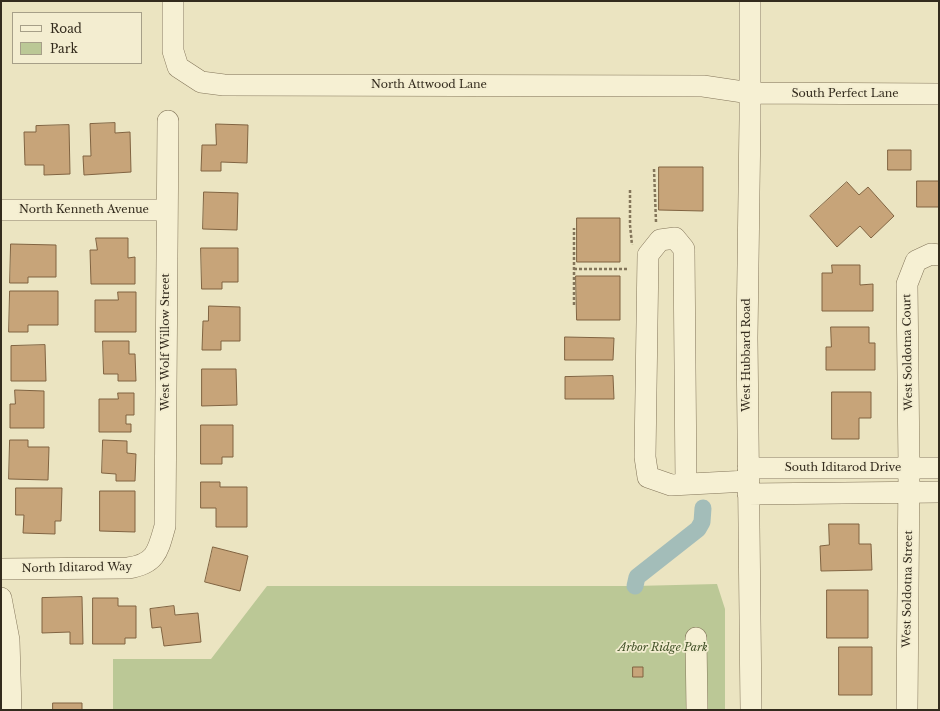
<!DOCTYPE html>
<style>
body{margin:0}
#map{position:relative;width:940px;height:711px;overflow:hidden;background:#ebe4c1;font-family:"Libre Baskerville",serif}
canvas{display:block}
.frame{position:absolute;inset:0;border:2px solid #332b1d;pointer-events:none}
.legend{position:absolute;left:12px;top:12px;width:130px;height:52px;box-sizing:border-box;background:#f3edd0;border:1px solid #a69f88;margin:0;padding:5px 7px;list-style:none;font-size:12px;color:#332b1d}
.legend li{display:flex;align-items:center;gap:8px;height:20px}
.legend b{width:20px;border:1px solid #a69f88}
</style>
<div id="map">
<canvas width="940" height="711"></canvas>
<div class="frame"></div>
<ul class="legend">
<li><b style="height:5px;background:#f6f0d3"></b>Road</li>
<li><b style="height:11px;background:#bbc896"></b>Park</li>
</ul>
</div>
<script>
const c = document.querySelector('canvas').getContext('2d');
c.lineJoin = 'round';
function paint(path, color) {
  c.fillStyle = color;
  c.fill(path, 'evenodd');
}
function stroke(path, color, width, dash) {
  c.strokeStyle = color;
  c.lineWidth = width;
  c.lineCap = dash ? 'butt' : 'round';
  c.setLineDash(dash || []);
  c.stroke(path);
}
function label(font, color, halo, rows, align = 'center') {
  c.font = font + ' "Libre Baskerville",serif';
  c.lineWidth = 3.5;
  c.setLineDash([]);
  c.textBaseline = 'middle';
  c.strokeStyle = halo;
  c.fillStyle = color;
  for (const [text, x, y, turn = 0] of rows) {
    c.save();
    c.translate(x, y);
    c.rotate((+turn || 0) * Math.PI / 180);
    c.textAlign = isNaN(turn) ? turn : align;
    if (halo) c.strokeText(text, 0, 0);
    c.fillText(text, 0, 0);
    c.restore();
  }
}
const green = new Path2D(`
 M717,584L725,609V710H113V659H211L267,586H635Z`);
const canal = new Path2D(`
 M635,586L637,577L698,529L702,522L703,508`);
const building = new Path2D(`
 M115,123V133L130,132L131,172L84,175L83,156H91L90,124Z
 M216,124L248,125L247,163L221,162V171H201L202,145H216Z
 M69,125L70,174L44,175V165H25L24,132H36V126Z
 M888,150H911V170H888Z
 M659,167H703V211L659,210Z
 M917,181H939V207H917Z
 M847,182L859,195L868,187L894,216L871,238L860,226L837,247L810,216Z
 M204,192L238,193L237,230L203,229Z
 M577,218H620V262H577Z
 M96,238H128V258L135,257V284H91L90,250H97Z
 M11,244L56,245V277H28V283H10Z
 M201,248H238V282H222V289H202Z
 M832,265H860V285L873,284V311H822V273H832Z
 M576,276H620V320H577Z
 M10,291H58V325H28V332H9Z
 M118,292H136V332H95V300H118Z
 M209,306L240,307V341H221V350H202L203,321H208Z
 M831,327H869V343H875V370H826V347H831Z
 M565,337L614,338L613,360H565Z
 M103,341H129V354H135L136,381H118V374H104Z
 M45,345L46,381H11V346Z
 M202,369H236L237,405L202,406Z
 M613,376L614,399H565V377Z
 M15,390L44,391V428H10V404H15Z
 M832,392H871V418H859V439H832Z
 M118,393H134V415H126V424H131V432H99V399H118Z
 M201,425H233V457H222V464H201Z
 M10,440H28V447H49L48,480L9,479Z
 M103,440L127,441V453L136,454L135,481H116V474L102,473Z
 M201,482H220V487H247V527H216V508H201Z
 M16,488H62L61,521H55V534L23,533L24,515H16Z
 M100,491H135V532L100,531Z
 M829,524H859V544H871L872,570L821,571L820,546L829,545Z
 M213,547L248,556L240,591L205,582Z
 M827,590H868V638H827Z
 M82,597L83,644H70V632L42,633V598Z
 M93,598H118V606H136V638H125V644H93Z
 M174,606L175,615L198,613L201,642L164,646L161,627L152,628L150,609Z
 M839,647H872V695H839Z
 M633,667H643V677H633Z
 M53,703H82V710H53Z`);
const path = new Path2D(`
 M654,169L656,222
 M630,190V225L632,245
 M574,269H629
 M574,305V228`);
const minor = new Path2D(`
 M173,1V51L178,67L201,82L224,85L703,86L750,93L939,94
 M750,1V119L747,338L751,710
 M1,210H167
 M748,468H939
 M686,484L684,249L675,238L660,240L648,255L645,457L648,477L671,485L748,481
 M748,494L939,492
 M1,569L128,568C156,564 158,551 165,526L168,121
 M1,598L9,640L11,710
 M696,638L697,710
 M907,710L909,468L907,284L916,261L931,254L939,255`);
const streetNames = [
 ["North Attwood Lane",429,85],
 ["South Perfect Lane",845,94],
 ["North Kenneth Avenue",84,210],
 ["West Wolf Willow Street",166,342,-90],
 ["West Soldotna Court",908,352,-91],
 ["West Hubbard Road",747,355,-90],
 ["South Iditarod Drive",843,468],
 ["North Iditarod Way",77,568,-1],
 ["West Soldotna Street",908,589,-89]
];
const parkNames = [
 ["Arbor Ridge Park",663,648]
];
paint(green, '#bbc896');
stroke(canal, '#a3bdb9', 17);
paint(building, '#c7a479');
stroke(building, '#806341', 1);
stroke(minor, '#83755a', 22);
stroke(path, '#83755a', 2.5, [3, 2]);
stroke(minor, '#f6f0d3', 21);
label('11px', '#332b1d', '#f3edd0', streetNames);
label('italic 11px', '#3f4f25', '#f3edd0', parkNames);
</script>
